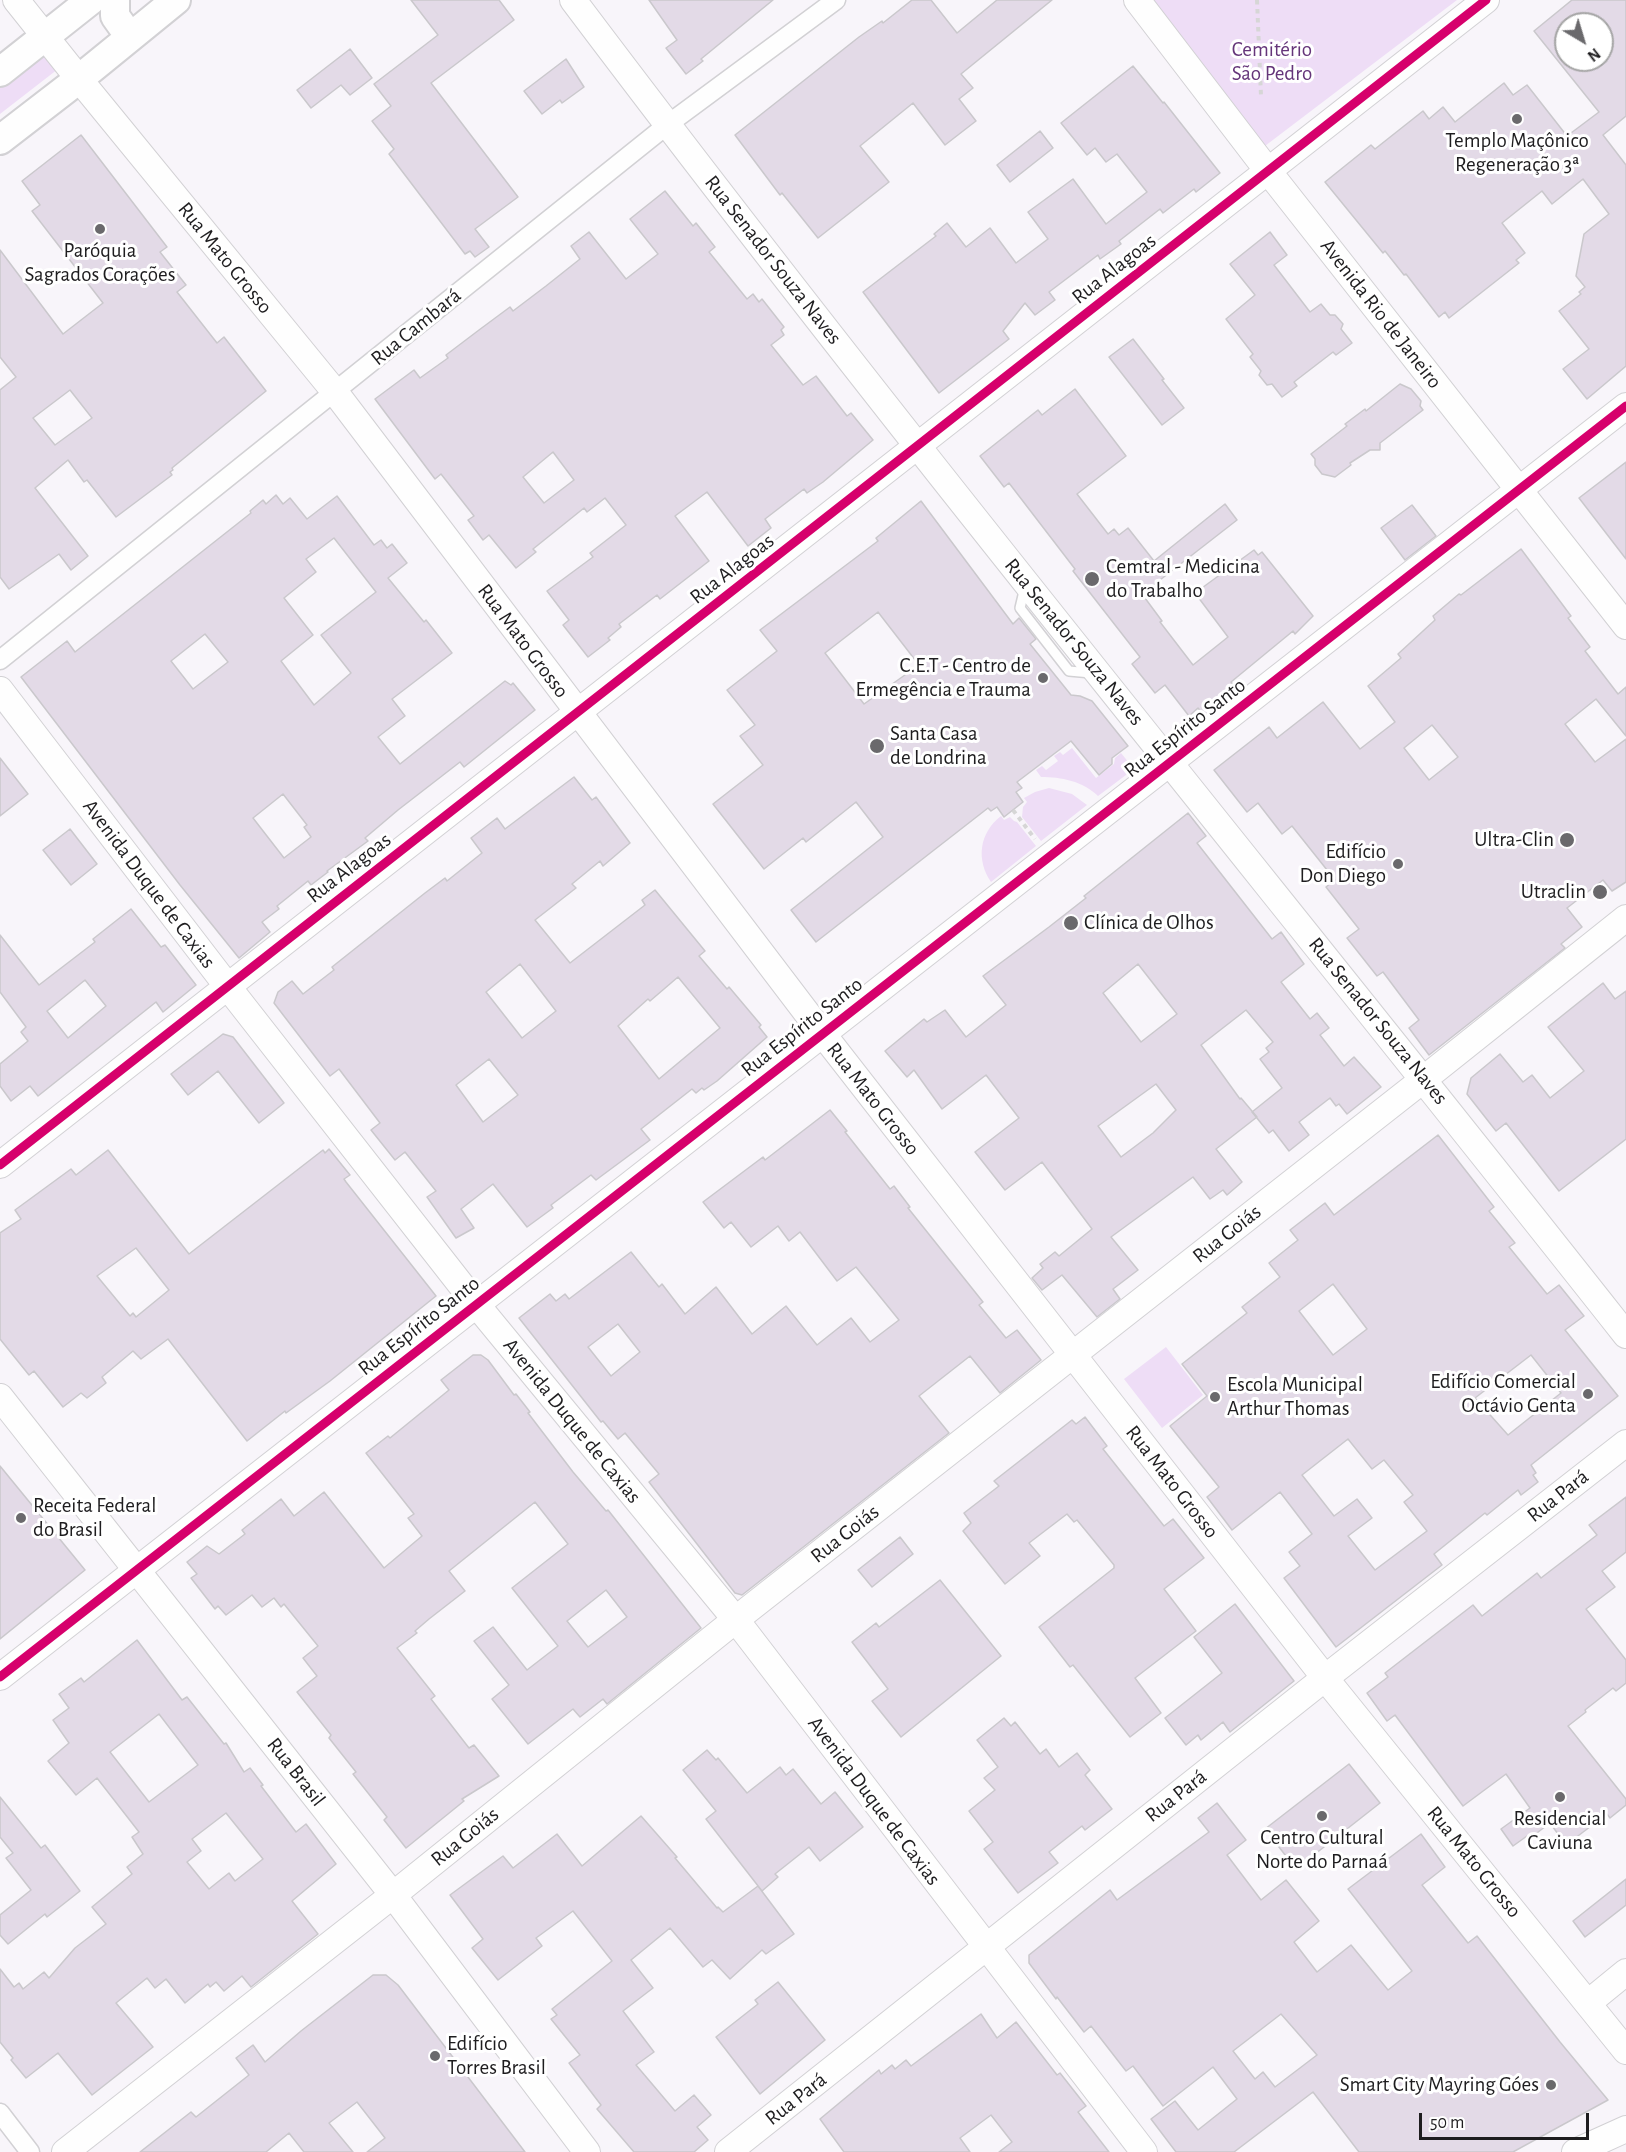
<!DOCTYPE html>
<meta charset="utf-8">
<style>
body{margin:0}
#map{position:relative;width:1626px;height:2152px;overflow:hidden;background:#f8f5fa;font-family:"Alegreya Sans",sans-serif}
canvas{display:block}
.north{position:absolute;left:1554px;top:12px;width:60px;height:60px;box-sizing:border-box;background:#fff;border:2px solid #a5a5a5;border-radius:50%;rotate:142deg;font-size:16px;font-weight:700;line-height:24px;text-align:center;color:#1e1d1f}
.north::after{content:'';display:block;margin:auto;width:21px;height:27px;background:#6a696c;clip-path:polygon(50% 0,100% 100%,50% 72%,0 100%)}
.scale{position:absolute;left:1419px;top:2113px;width:170px;height:27px;box-sizing:border-box;border:3px solid #1e1d1f;border-top:0;padding-left:8px;font-size:18px;line-height:21px;white-space:nowrap;color:#1e1d1f;-webkit-text-stroke:4px #fff;paint-order:stroke}
</style>
<div id="map">
<canvas width="1626" height="2152"></canvas>
<div class="north">N</div>
<div class="scale">50 m</div>
</div>
<script>
const c = document.querySelector('canvas').getContext('2d');
c.lineJoin = 'round';
function paint(path, color) {
  c.fillStyle = color;
  c.fill(path, 'evenodd');
}
function stroke(path, color, width, dash) {
  c.strokeStyle = color;
  c.lineWidth = width;
  c.lineCap = dash ? 'butt' : 'round';
  c.setLineDash(dash || []);
  c.stroke(path);
}
function label(font, color, halo, rows, align = 'center') {
  c.font = font + ' "Alegreya Sans",sans-serif';
  c.lineWidth = 6;
  c.setLineDash([]);
  c.textBaseline = 'middle';
  c.strokeStyle = halo;
  c.fillStyle = color;
  for (const [text, x, y, turn = 0] of rows) {
    c.save();
    c.translate(x, y);
    c.rotate((+turn || 0) * Math.PI / 180);
    c.textAlign = isNaN(turn) ? turn : align;
    if (halo) c.strokeText(text, 0, 0);
    c.fillText(text, 0, 0);
    c.restore();
  }
}
const green = new Path2D(`
 M1145,0H1457L1261,149Z
 M45,54L58,69L0,114V88Z
 M1072,748L1096,778L1114,764L1115,758L1121,753L1134,769L1098,796C1083,781 1061,777 1041,777L1036,770L1042,766L1046,770L1058,761L1054,756L1060,752L1063,755Z
 M1049,788L1072,794L1087,805L1041,841L1022,817L1023,807L1027,802L1024,798L1035,792Z
 M1001,816L1004,820L1010,817L1014,821L1017,822L1036,846L991,882C976,860 979,833 1001,816Z
 M1166,1347L1203,1395L1162,1428L1124,1379Z`);
const building = new Path2D(`
 M411,0H499L514,20L431,83L518,197L475,229L489,247L475,257L470,251L465,254L389,154L394,149L372,121L391,106L374,84L438,35Z
 M649,0H773L701,59L703,61L686,74L666,48L677,40Z
 M912,0H931L957,33L997,0H1052L961,74L973,88L959,99L976,121L945,145L913,103L860,146L889,182L818,238L782,193L780,195L735,135L859,37L882,21L883,23Z
 M1572,0H1626V116L1603,135L1626,165V366L1587,399L1563,369L1589,349L1559,311L1581,294L1579,292L1585,287L1576,276L1584,234L1609,214L1583,179L1552,204L1542,191L1502,223L1525,253L1516,260L1519,263L1449,318L1445,312L1439,317L1406,274L1404,275L1385,251L1383,253L1325,182L1371,145L1375,149L1423,111L1429,119L1443,107L1455,122L1504,83L1513,95L1527,85L1567,136L1599,112L1534,31ZM1566,24H1602V60H1566Z
 M350,49L372,78L350,95L341,85L311,108L297,90Z
 M566,59L584,87L562,103L560,100L542,114L524,91Z
 M1133,66L1163,103L1164,102L1220,173L1196,192L1194,189L1163,213L1160,209L1119,241L1121,244L1100,259L1098,255L1049,292L1055,300L1035,315L1025,303L1003,331L1009,339L939,393L863,292L936,236L934,234L947,223L966,247L990,228L1016,263L1048,239L1028,212L1073,179L1106,224L1147,192L1117,154L1106,162L1095,148L1087,155L1061,123Z
 M1040,131L1053,148L1010,182L997,165Z
 M81,135L167,247L160,252L186,285L177,292L217,343L224,337L266,391L172,468L173,470L170,472L172,475L116,517L87,480L84,482L68,460L35,488L88,556L71,570L59,554L9,589L0,577V390L16,377L0,357V250L63,334L103,303L32,211L40,205L22,181ZM70,390L92,418L55,445L33,418Z
 M665,191L693,226L696,223L715,247L709,252L747,299L753,294L759,302L762,299L784,327L781,330L784,335L771,345L803,385L816,376L847,416L851,413L873,440L823,482L807,493L804,489L765,519L771,528L748,546L707,492L675,516L709,561L660,599L657,595L619,624L621,627L608,638L610,640L588,657L563,625L569,620L547,591L593,557L590,553L626,525L605,498L587,512L584,508L533,549L536,552L516,568L489,535L483,540L468,520L474,516L441,474L435,479L375,399L414,370L420,378L448,358L446,355L479,330L510,307L513,311L546,286L580,259L571,246L589,232L626,279L658,254L630,219ZM553,452L574,480L544,503L523,477Z
 M1270,232L1287,255L1274,265L1310,312L1321,304L1330,315H1335L1343,324L1341,329L1352,343L1336,355L1333,352L1294,382L1297,386L1282,397L1272,384L1267,385L1259,375L1261,371L1250,357L1253,354L1226,319L1255,295L1230,264Z
 M1133,339L1164,379L1162,380L1184,408L1162,425L1109,357Z
 M1400,384L1411,389L1421,401L1420,406L1423,410L1380,443V450H1370L1350,463L1351,465L1335,477L1322,474L1315,465V459L1311,454L1347,426L1345,424L1365,409L1366,411Z
 M1075,389L1126,456L1077,494L1108,534L1114,529L1119,535L1128,528L1154,561L1225,504L1237,520L1142,594L1162,621L1160,622L1193,665L1228,637L1195,593L1254,550L1258,555L1262,552L1313,616L1295,634L1293,631L1231,682L1238,691L1205,716L1198,708L1189,716L1165,685L1155,693L1132,664L1140,657L1073,571L1075,569L1009,483L1004,487L980,456L1038,410L1042,415Z
 M1626,462V559L1579,498Z
 M276,495L283,504L290,498L307,519L337,496L374,545L381,540L387,548L392,544L407,563L388,578L424,622L426,620L452,653L392,699L405,716L378,737L400,764L505,681L511,685L513,683L535,710L464,767L460,762L398,810L365,838L368,841L327,871L328,872L311,885L308,881L277,906L279,909L262,922L270,932L239,958L180,885L21,677L67,641L75,652L251,513L250,511L263,500L266,504ZM334,538L376,592L321,635L351,673L314,705L281,661L313,635L284,598L316,572L306,559ZM205,634L228,662L193,689L171,661ZM283,794L307,825L304,827L311,837L284,858L253,818Z
 M921,501L1013,624L1019,618L1036,639L1030,644L1071,695L1080,696L1092,701L1128,746L1112,758V764L1099,775L1071,741L1017,782L1022,788L1016,792L1023,802L1004,817L997,807L991,811L988,808L816,942L791,910L883,837L856,802L806,842L803,838L764,869L713,804L763,765L740,736L755,725L727,690L777,651L760,630L878,541L876,538ZM878,612L919,665L864,704L825,653Z
 M1412,505L1436,536L1405,560L1381,528Z
 M1521,549L1571,616L1568,618L1590,647L1585,651L1618,694L1626,687V736L1596,699L1565,724L1595,762L1626,739V882L1612,891L1603,880L1567,908L1582,927L1561,944L1565,948L1429,1055L1409,1028L1419,1020L1383,972L1377,976L1347,938L1359,929L1326,887L1335,880L1292,826L1282,834L1258,803L1247,812L1214,770L1269,727L1277,738L1323,702L1360,749L1395,722L1368,686L1401,658L1398,654L1435,620L1433,616L1459,594L1461,595ZM1432,725L1458,757L1429,780L1404,748Z
 M0,758L28,794L0,816Z
 M574,777L592,800L596,797L630,843L603,866L600,861L572,884L576,888L535,920L570,963L645,905L642,900L655,890L705,951L699,956L727,989L729,987L761,1025L759,1027L767,1037L717,1081L704,1090L702,1088L696,1093L692,1089L641,1129L650,1140L596,1180L591,1175L551,1205L553,1208L527,1227L493,1184L461,1209L474,1228L456,1238L427,1197L436,1191L405,1152L395,1160L371,1130L380,1123L339,1069L330,1076L274,1003L278,992L292,981L303,994L334,970L332,967L425,893L445,878L447,881L482,853L471,838L497,818L505,829ZM520,964L556,1011L522,1038L486,992ZM678,977L720,1028L659,1079L618,1026L648,999L650,1001ZM489,1059L518,1095L483,1122L456,1085Z
 M1188,813L1206,836L1197,843L1272,939L1281,932L1304,964L1281,982L1310,1019L1317,1013L1329,1028L1320,1035L1344,1066L1354,1057L1381,1087L1347,1114L1339,1104L1336,1106L1330,1098L1299,1122L1309,1135L1289,1151L1273,1130L1269,1133L1252,1112L1282,1088L1260,1059L1269,1052L1266,1048L1273,1042L1246,1010L1201,1045L1240,1099L1241,1098L1257,1117L1216,1149L1242,1182L1227,1195L1223,1190L1210,1199L1193,1177L1111,1237L1138,1270L1113,1289L1120,1299L1097,1317L1062,1275L1042,1290L1032,1278L1043,1268L1040,1264L1055,1252L1059,1256L1092,1229L1042,1162L1005,1190L975,1152L1019,1118L986,1075L942,1109L914,1070L907,1077L885,1051L924,1019L927,1022L945,1010L966,1037L1006,1005L983,976L1049,927L1086,898L1084,896ZM1138,964L1177,1014L1141,1042L1103,993ZM1156,1084L1176,1110L1153,1133L1121,1157L1098,1126Z
 M70,829L97,864L71,885L43,850Z
 M131,909L161,947L165,945L196,985L163,1012L156,1002L38,1096L30,1086L11,1101L0,1086V1064L28,1041L21,1032L26,1027L0,992V935L39,985L95,942L93,939ZM85,980L106,1006L68,1038L47,1011Z
 M1603,983L1615,999L1626,991V1139L1559,1191L1506,1123L1496,1131L1467,1094L1471,1078L1500,1054L1523,1082L1532,1075L1550,1098L1584,1071L1548,1027Z
 M223,1034L233,1037L284,1103L259,1123L218,1071L188,1095L171,1074Z
 M830,1110L847,1131L845,1132L890,1189L894,1186L910,1207L908,1208L983,1302L979,1305L1006,1338L1017,1330L1041,1360L1000,1393L970,1356L919,1396L949,1433L742,1595L735,1593L649,1482L659,1474L625,1433L618,1439L603,1421L601,1422L519,1318L550,1294L556,1301L565,1294L569,1299L631,1252L659,1287L662,1284L685,1314L716,1287L752,1334L786,1306L817,1345L851,1318L870,1342L899,1320L856,1267L837,1281L800,1232L789,1241L778,1226L751,1247L731,1222L724,1228L703,1202L763,1157L765,1160ZM618,1324L640,1352L611,1376L588,1347Z
 M1438,1135L1494,1207L1489,1211L1515,1243L1509,1247L1547,1294L1559,1285L1584,1316L1565,1330L1618,1396L1531,1465L1536,1473L1533,1475L1538,1482L1521,1495L1518,1490L1487,1515L1485,1513L1434,1554L1442,1565L1336,1647L1284,1578L1300,1566L1289,1552L1312,1534L1280,1492L1232,1530L1207,1497L1219,1487L1170,1426L1207,1396L1182,1364L1247,1313L1242,1307L1280,1277L1269,1263L1298,1240L1290,1230L1325,1203L1334,1215ZM1333,1284L1367,1329L1333,1355L1299,1311ZM1531,1355L1561,1393L1508,1435L1475,1398ZM1348,1439L1372,1469L1384,1460L1413,1495L1404,1502L1427,1531L1375,1570L1348,1536L1372,1518L1357,1499L1334,1516L1302,1475Z
 M329,1149L350,1175L344,1179L346,1182L436,1296L330,1381L286,1413L285,1411L247,1441L168,1339L141,1359L133,1351L102,1377L106,1383L87,1398L81,1393L63,1407L34,1371L29,1375L0,1339V1233L21,1219L15,1210L71,1169L76,1175L108,1150L189,1254L323,1150L325,1153ZM136,1248L169,1290L136,1317L133,1313L130,1316L97,1276Z
 M473,1355H481L488,1360L514,1395L516,1394L530,1412L528,1413L573,1472L606,1511L608,1510L701,1628L607,1704L603,1699L580,1717L573,1709L528,1744L492,1699L509,1685L474,1641L493,1627L527,1670L558,1646L512,1588L568,1544L535,1502L449,1571L465,1591L429,1619L415,1631L417,1633L397,1648L435,1696L431,1699L469,1748L474,1745L499,1776L462,1799L464,1801L406,1848L384,1820L387,1817L353,1774L356,1772L329,1738L331,1735L297,1692L317,1676L303,1658L318,1646L284,1604L281,1607L274,1598L262,1607L252,1595L226,1615L218,1606L215,1609L191,1578L197,1574L187,1562L207,1546L219,1554L245,1534L242,1530L281,1499L294,1516L324,1492L384,1568L422,1536L408,1518L414,1514L366,1453L388,1436L390,1438L449,1390L441,1380ZM606,1590L627,1617L588,1647L567,1621Z
 M1085,1417L1107,1446L1103,1449L1164,1526L1173,1519L1204,1558L1164,1589L1196,1631L1135,1678L1161,1713L1130,1737L1073,1665L1070,1667L1039,1627L1114,1568V1565L1077,1520L1074,1522L1067,1514L1029,1543L1040,1556L1005,1584L963,1531L971,1523L964,1513L999,1486L994,1481L1072,1420L1076,1424Z
 M0,1466L85,1570L0,1639Z
 M1626,1497V1552L1602,1571L1615,1587L1586,1609L1626,1660V1683L1616,1691L1613,1688L1585,1710L1586,1712L1568,1726L1626,1799V1805L1610,1818L1607,1814L1566,1845L1550,1823L1529,1839L1527,1836L1513,1846L1501,1829L1530,1808L1506,1774L1463,1806L1395,1715L1387,1721L1367,1693L1388,1677L1385,1673L1473,1605L1482,1616L1537,1573L1541,1578L1597,1535L1589,1525Z
 M900,1537L913,1554L872,1587L858,1570Z
 M940,1580L1001,1656L901,1737L872,1701L888,1689L852,1642L876,1623L879,1627Z
 M1235,1604L1294,1681L1230,1732L1223,1722L1201,1740L1198,1735L1186,1745L1165,1718L1222,1673L1194,1637Z
 M137,1640L182,1700L187,1697L224,1744L226,1743L244,1772L250,1768L263,1785L261,1786L296,1832L306,1824L336,1864L292,1901L318,1934L251,1987L242,1976L224,1991L216,1982L210,1987L208,1984L185,2003L166,1979L155,1988L147,1978L116,2003L153,2047L92,2095L58,2053L26,2078L11,2060L13,2058L0,2042V1969L14,1987L19,1983L23,1989L44,1972L49,1978L75,1948L106,1924L92,1907L132,1874L127,1867L143,1854L132,1837L139,1832L97,1778L76,1795L48,1761L69,1743L53,1720L69,1708L59,1694L81,1678L84,1682ZM159,1714L198,1765L149,1802L110,1752ZM226,1813L263,1859L235,1881L229,1873L209,1889L187,1862L201,1851L192,1839Z
 M1004,1718L1011,1726L1015,1722L1040,1754L1046,1749L1059,1767L1077,1753L1090,1770L1085,1775L1112,1809L1085,1830L1082,1826L1049,1852L1058,1863L1018,1893L984,1849L993,1842L969,1811L995,1790L984,1778L998,1767L977,1740Z
 M707,1750L716,1760L718,1758L747,1793L780,1767L786,1775L793,1769L821,1804L835,1792L863,1827L820,1861L809,1847L775,1874L778,1877L762,1891L706,1819L716,1811L683,1770Z
 M1349,1764L1380,1803L1296,1869L1265,1829Z
 M0,1797L41,1848L45,1845L80,1891L47,1917L45,1914L8,1944L0,1935V1915L31,1890L6,1858L13,1853L0,1837Z
 M1217,1803L1246,1840L1227,1855L1261,1900L1286,1880L1319,1921L1294,1942L1317,1972L1351,1945L1388,1990L1412,1971L1348,1889L1421,1834L1445,1867L1422,1885L1468,1943L1477,1936L1560,2042L1608,2100L1513,2152H1359L1313,2092L1234,2152H1176L1151,2119L1175,2101L1198,2130L1237,2099L1213,2067L1163,2106L1133,2066L1126,2071L1091,2026L1084,2032L1057,1997L1056,1999L1029,1963V1955L1110,1890L1117,1900L1209,1832L1198,1818ZM1281,2014L1317,2055L1275,2087L1263,2072L1255,2079L1233,2051Z
 M641,1816L677,1857L675,1858L717,1908L718,1907L723,1912L758,1886L794,1934L766,1954L762,1950L730,1979L712,1960L703,1967L670,1928L631,1960L653,1988L623,2011L654,2052L636,2065L675,2111L694,2095L711,2115L697,2127L708,2140L694,2152H634L597,2109L601,2105L569,2063L580,2055L551,2019L557,2015L552,2009L612,1961L573,1911L536,1938L542,1946L498,1980L472,1948L483,1939L450,1895L503,1856L513,1868L557,1834L582,1866Z
 M1626,1879V1905L1585,1937L1573,1921Z
 M373,1975H386L398,1985L525,2152H367L385,2138L357,2102L329,2123L353,2152H304L289,2133L266,2152H140L191,2112L196,2117L249,2075L236,2058L253,2045L265,2062L301,2031Z
 M778,1982L825,2040L760,2094L716,2037L758,2004L755,2000Z
 M981,2014L997,2038L1016,2022L1057,2075L1060,2073L1086,2106L1078,2112L1109,2152H999L1012,2142L991,2115L960,2138L970,2152H844L820,2119L879,2070L881,2074L892,2065L895,2069L906,2060L911,2066Z`);
const path = new Path2D(`
 M1257,0L1261,96
 M1013,810L1035,839`);
const lane = new Path2D(`
 M1025,587L1020,608L1069,671L1091,673`);
const street = new Path2D(`
 M0,660L667,125L836,0
 M0,2113L30,2152`);
const secondary = new Path2D(`
 M16,0L79,79L335,392L822,1033L1073,1355L1325,1678L1626,2051
 M573,0C914,453 1275,890 1626,1335
 M1137,0L1268,171L1626,626
 M0,690L228,987L476,1304L736,1620L1144,2152
 M0,1165L1486,0
 M0,1397L393,1895L587,2152
 M0,1677L1626,406
 M1588,2003L1626,1972
 M65,2152L393,1895L749,1609L1424,1079L1626,918
 M728,2152L1325,1678L1626,1443
 M1575,2152L1626,2129`);
const primary = new Path2D(`
 M115,0V16L130,37
 M0,72L91,0
 M0,140L79,79L176,0`);
const cycleway = new Path2D(`
 M0,1165L1486,0
 M0,1677L1626,406`);
const markers = [
 [1517,119,6,"#6a696c"],
 [100,229,6,"#6a696c"],
 [1092,579,8,"#6a696c"],
 [1043,678,6,"#6a696c"],
 [877,746,8,"#6a696c"],
 [1567,840,8,"#6a696c"],
 [1398,864,6,"#6a696c"],
 [1600,892,8,"#6a696c"],
 [1071,923,8,"#6a696c"],
 [1588,1394,6,"#6a696c"],
 [1215,1397,6,"#6a696c"],
 [21,1518,6,"#6a696c"],
 [1560,1797,6,"#6a696c"],
 [1322,1816,6,"#6a696c"],
 [435,2056,6,"#6a696c"],
 [1551,2085,6,"#6a696c"]
];
const parkNames = [
 ["Cemitério",1272,50],
 ["São Pedro",1272,74]
];
const poiNames = [
 ["Templo Maçônico",1517,141,"center"],
 ["Regeneração 3ª",1517,165,"center"],
 ["Paróquia",100,251,"center"],
 ["Sagrados Corações",100,275,"center"],
 ["Cemtral - Medicina",1106,567],
 ["do Trabalho",1106,591],
 ["C.E.T - Centro de",1031,666,"right"],
 ["Ermegência e Trauma",1031,690,"right"],
 ["Santa Casa",890,734],
 ["de Londrina",890,758],
 ["Ultra-Clin",1554,840,"right"],
 ["Edifício",1386,852,"right"],
 ["Don Diego",1386,876,"right"],
 ["Utraclin",1586,892,"right"],
 ["Clínica de Olhos",1084,923],
 ["Edifício Comercial",1576,1382,"right"],
 ["Octávio Genta",1576,1406,"right"],
 ["Escola Municipal",1227,1385],
 ["Arthur Thomas",1227,1409],
 ["Receita Federal",33,1506],
 ["do Brasil",33,1530],
 ["Residencial",1560,1819,"center"],
 ["Caviuna",1560,1843,"center"],
 ["Centro Cultural",1322,1838,"center"],
 ["Norte do Parnaá",1322,1862,"center"],
 ["Edifício",447,2044],
 ["Torres Brasil",447,2068],
 ["Smart City Mayring Góes",1539,2085,"right"]
];
const streetNames = [
 ["Rua Mato Grosso",225,258,51],
 ["Rua Senador Souza Naves",773,260,52],
 ["Rua Alagoas",1114,269,-38],
 ["Avenida Rio de Janeiro",1381,314,52],
 ["Rua Cambará",416,327,-39],
 ["Rua Alagoas",732,569,-38],
 ["Rua Mato Grosso",523,641,53],
 ["Rua Senador Souza Naves",1074,642,51],
 ["Rua Espírito Santo",1185,728,-38],
 ["Rua Alagoas",349,868,-38],
 ["Avenida Duque de Caxias",149,884,53],
 ["Rua Senador Souza Naves",1378,1021,51],
 ["Rua Espírito Santo",802,1027,-38],
 ["Rua Mato Grosso",873,1099,52],
 ["Rua Goiás",1227,1234,-38],
 ["Rua Espírito Santo",419,1326,-38],
 ["Avenida Duque de Caxias",572,1421,51],
 ["Rua Mato Grosso",1172,1482,52],
 ["Rua Pará",1558,1496,-38],
 ["Rua Goiás",845,1534,-38],
 ["Rua Brasil",296,1772,52],
 ["Rua Pará",1176,1796,-38],
 ["Avenida Duque de Caxias",874,1801,53],
 ["Rua Goiás",465,1837,-39],
 ["Rua Mato Grosso",1474,1862,51],
 ["Rua Pará",796,2099,-38]
];
paint(green, '#eeddf6');
paint(building, '#e3dae7');
stroke(building, '#cac8cc', 1.5);
stroke(lane, '#d2d1d4', 12);
stroke(street, '#d2d1d4', 21);
stroke(secondary, '#d2d1d4', 28);
stroke(primary, '#d2d1d4', 32);
stroke(path, '#d6d6d6', 4, [4.5, 4.5]);
stroke(lane, '#fefefe', 9);
stroke(street, '#fefefe', 18);
stroke(secondary, '#fefefe', 26);
stroke(primary, '#fefefe', 28);
stroke(cycleway, '#d6006c', 9);
for (const [x, y, r, color] of markers) {
  const dot = new Path2D();
  dot.arc(x, y, r, 0, 2 * Math.PI);
  c.fillStyle = color;
  c.fill(dot);
  stroke(dot, '#fff', 2);
}
label('21px', '#65357a', '#fff', parkNames);
label('21px', '#1e1d1f', '#fff', poiNames, 'left');
label('21px', '#1e1d1f', '#fff', streetNames);
</script>
